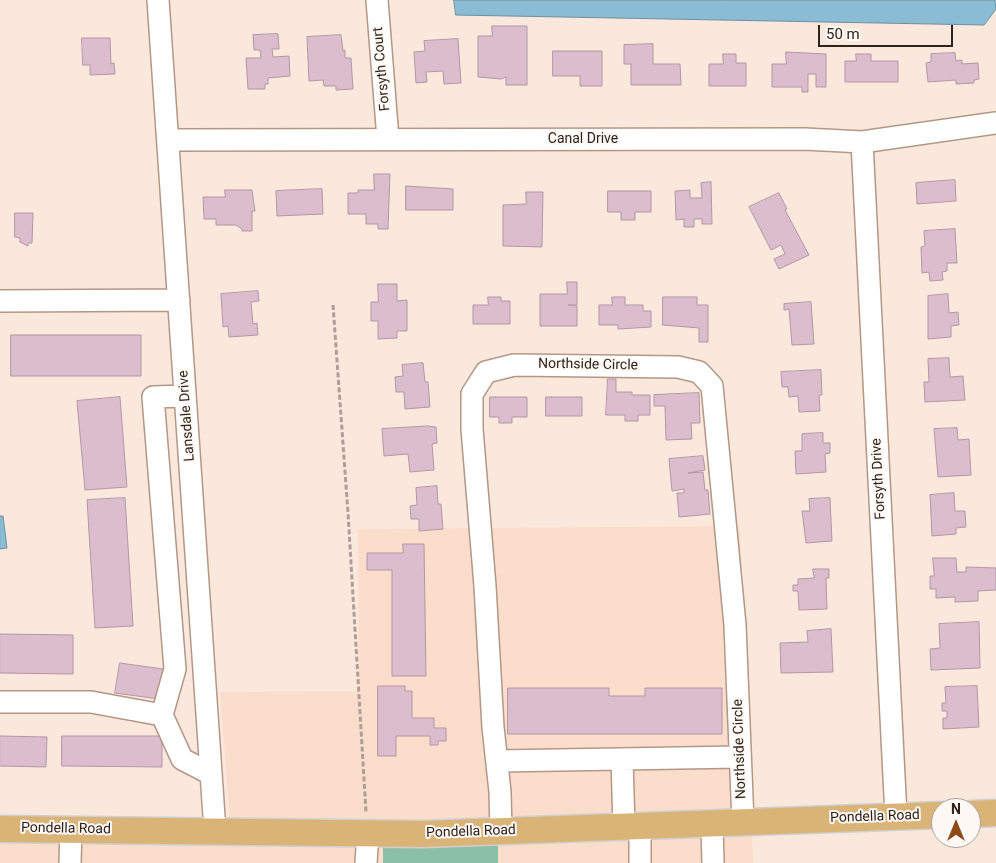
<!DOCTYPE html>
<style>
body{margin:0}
#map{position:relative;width:996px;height:863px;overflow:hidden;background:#fae8dd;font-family:Roboto,sans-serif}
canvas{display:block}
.north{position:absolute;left:931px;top:798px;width:50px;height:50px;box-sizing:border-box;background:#fef8f4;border:1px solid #aba39e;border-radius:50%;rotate:0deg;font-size:14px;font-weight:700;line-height:20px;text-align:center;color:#2e231c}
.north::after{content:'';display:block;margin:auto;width:18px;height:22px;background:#8d4b19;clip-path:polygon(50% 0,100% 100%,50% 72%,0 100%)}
.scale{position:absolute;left:818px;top:25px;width:135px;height:22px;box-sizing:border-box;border:2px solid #2e231c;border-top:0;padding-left:6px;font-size:15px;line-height:18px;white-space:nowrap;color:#2e231c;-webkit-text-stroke:4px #fef8f4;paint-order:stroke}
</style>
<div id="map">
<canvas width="996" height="863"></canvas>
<div class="north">N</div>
<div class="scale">50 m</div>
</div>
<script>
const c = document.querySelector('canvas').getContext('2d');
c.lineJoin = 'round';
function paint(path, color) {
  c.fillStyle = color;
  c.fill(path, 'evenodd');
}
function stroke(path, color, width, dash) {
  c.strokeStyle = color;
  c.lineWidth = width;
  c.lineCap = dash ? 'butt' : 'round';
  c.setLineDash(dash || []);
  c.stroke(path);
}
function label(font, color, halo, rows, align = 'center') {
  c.font = font + ' Roboto,sans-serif';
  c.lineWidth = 4;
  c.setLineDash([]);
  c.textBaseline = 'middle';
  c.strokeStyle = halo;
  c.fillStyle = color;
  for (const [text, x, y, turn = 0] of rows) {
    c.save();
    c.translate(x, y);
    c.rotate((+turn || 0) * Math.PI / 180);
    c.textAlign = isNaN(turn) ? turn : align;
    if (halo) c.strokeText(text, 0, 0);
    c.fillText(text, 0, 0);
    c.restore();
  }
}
const built = new Path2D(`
 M740,526L752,811L423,823L230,821L220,692L359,691L358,529Z
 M752,832L753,863H498V841Z
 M0,839L383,844V863H0Z`);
const forest = new Path2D(`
 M498,841V863H383V844Z`);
const water = new Path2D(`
 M454,0H995L996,9L984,25L456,15Z
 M0,516H3L7,548L0,549Z`);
const building = new Path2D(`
 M492,26H527V85H506V77L501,79L478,77V36H492Z
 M278,34L279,49H272L273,57L289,56L290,76L268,78V84H265V89H248L246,58H261L260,50H254L253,35Z
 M341,35L343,51L345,50V58H351L353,89L336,90V86H324L323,80L309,81L307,37Z
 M82,38H110L111,64L114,63L115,74L90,75V65H83Z
 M458,39L461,83L444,84L443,71L426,72L427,82L416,83L414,52L425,51L424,41Z
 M653,44V64H680L681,85H631V64H624V45Z
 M553,51H602V86H580V76H553Z
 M786,52L826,54V87H816V74H808V92H802V87H772V64H786Z
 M955,53L956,61L962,60V64L978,63L979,79L974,80V83L956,84V80L928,82L926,63L931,62V54Z
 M723,54H736V63H746V86H709V64H723Z
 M856,54H871V61H898V82H845V61H856Z
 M374,174H390L388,229H378V224H366V214H348V193H358V190H374Z
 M955,180L956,201L917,204L916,183Z
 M711,182L712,224H702V219H694V227H684V219L676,220L675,191L690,190V198H702L701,183Z
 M406,186L453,189V210H406Z
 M322,189L323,214L277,216L276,191Z
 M225,190H252L255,211H252V231H242V229L236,225H216V219H204L203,197H225Z
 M608,191H651V212H635V220H621V212H608Z
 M526,192H543L542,247L503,246V205L526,204Z
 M779,193L787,209L785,210L809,255L779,269L774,259L785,254L781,245L771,250L749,207Z
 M15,213H33L32,243H28V246L20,242V238L15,237Z
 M955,229L957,263H947V271L942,272L943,280L930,281L929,272L922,273L921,247L925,246L924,231Z
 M567,282H577V305H568L577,306V326H540V294H567Z
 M378,284H397V301L407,300V331H397V338L378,339V321H371V302H378Z
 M258,291L259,301L251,302L253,324L257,323L258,335L229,337L228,326L223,327L221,294Z
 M948,294L949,313L958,312L959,325L951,326V337L928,339V296Z
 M488,297H501V301H510V324H473V305H488Z
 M612,297H625V305H643V311H651V327L618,329V325H599V305H612Z
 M663,297H697V305H708V342H699V328L663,325Z
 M811,302L814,344L792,345L789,309L784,310V304Z
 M11,335H141V376H11Z
 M949,358L950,377L963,376L965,400L925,402L924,382H929L928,359Z
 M423,363L425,382H428L430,407L405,409L404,392H396L395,377L403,376L402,365Z
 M821,370L822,395H819L820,411L799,412L798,396L789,397L788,387H782L781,372Z
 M608,379H616V392H632V395H650V415H638V421H625V415H606Z
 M699,393L700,423H691L692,439L666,440L665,406H654V395Z
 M120,397L127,487L85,490L77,401Z
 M490,397H527V417H512V423H499V417H490Z
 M546,397H582V416H546Z
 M428,426L436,427L437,443L432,444L434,470L410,472L408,454L384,456L382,429Z
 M957,428L958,440L969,439L971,475L938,477L934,429Z
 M823,433V443H830V453L825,454L826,472L796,474L795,451H802V434Z
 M703,456L705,470L688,473L703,472L705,490H708L710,514L679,517L677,493H684V489L672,491L669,459Z
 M437,486L438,504H441L443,529L419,531V519H411L410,506L417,505L416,488Z
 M954,493L955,511H965L966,527L956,528V534L932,536L930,495Z
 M125,498L133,626L95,628L87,500Z
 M830,498L832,541L806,543L802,511H810L809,499Z
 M403,544H424L426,676H392V570H367V553H403Z
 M933,558H956L957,572H966V567L996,568V590L978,591V601L955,602V597L936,598V589H930V576H934Z
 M813,569H829V578H826L827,609L799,610L798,591H793V585H798V579L814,578Z
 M979,622L980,668L931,670L930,649L940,648L939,624Z
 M831,629L833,672L781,673L780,643L808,642L807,631Z
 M0,634L73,635V674L0,673Z
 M120,663L163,669L159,699L115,693Z
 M378,686H405V691H412V718H434V728H446V741H438V745H430V736H396V756H378Z
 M977,686L979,727L943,729V718H947V711H942V703H946L945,687Z
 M508,688H609V696H645V688H722V734H508Z
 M0,736L47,737L46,767L0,766Z
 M62,736H162V767L62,766Z`);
const path = new Path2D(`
 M333,305L348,513L366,812`);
const minor = new Path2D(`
 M158,0L215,831
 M377,0L388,139
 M168,140L805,139L862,142L996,123
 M862,142L896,816
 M0,301L179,300
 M185,396L153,397L175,669L162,715L182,759L211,774
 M0,702H91L162,715
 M622,759L624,826
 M498,761L740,757
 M712,823L713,863
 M640,826V863
 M501,831L500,792L493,727L485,586L472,429V394L486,372L514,365L678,367L699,372L712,386L735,625L743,822
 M70,863L71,830
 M366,863L368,833`);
const major = new Path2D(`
 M971,814L996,813
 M0,829L423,834L941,815`);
const streetNames = [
 ["Forsyth Court",382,69,-95],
 ["Canal Drive",583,139],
 ["Northside Circle",588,365,1],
 ["Lansdale Drive",187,416,-94],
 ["Forsyth Drive",879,479,-93],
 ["Northside Circle",740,749,-92],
 ["Pondella Road",875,817,-2],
 ["Pondella Road",66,829,1],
 ["Pondella Road",471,832,-2]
];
paint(built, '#fbddcc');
paint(forest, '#8cbfa7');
paint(water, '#8abcd6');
stroke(water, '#6e8e9e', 1);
paint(building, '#dcbdce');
stroke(building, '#b396a6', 1);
stroke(minor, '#b39787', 24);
stroke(major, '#d1cfcd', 29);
stroke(path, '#ae9e95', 3, [5, 2.5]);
stroke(minor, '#fff', 21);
stroke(major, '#dab376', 26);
label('14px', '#2e231c', '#fef8f4', streetNames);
</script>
